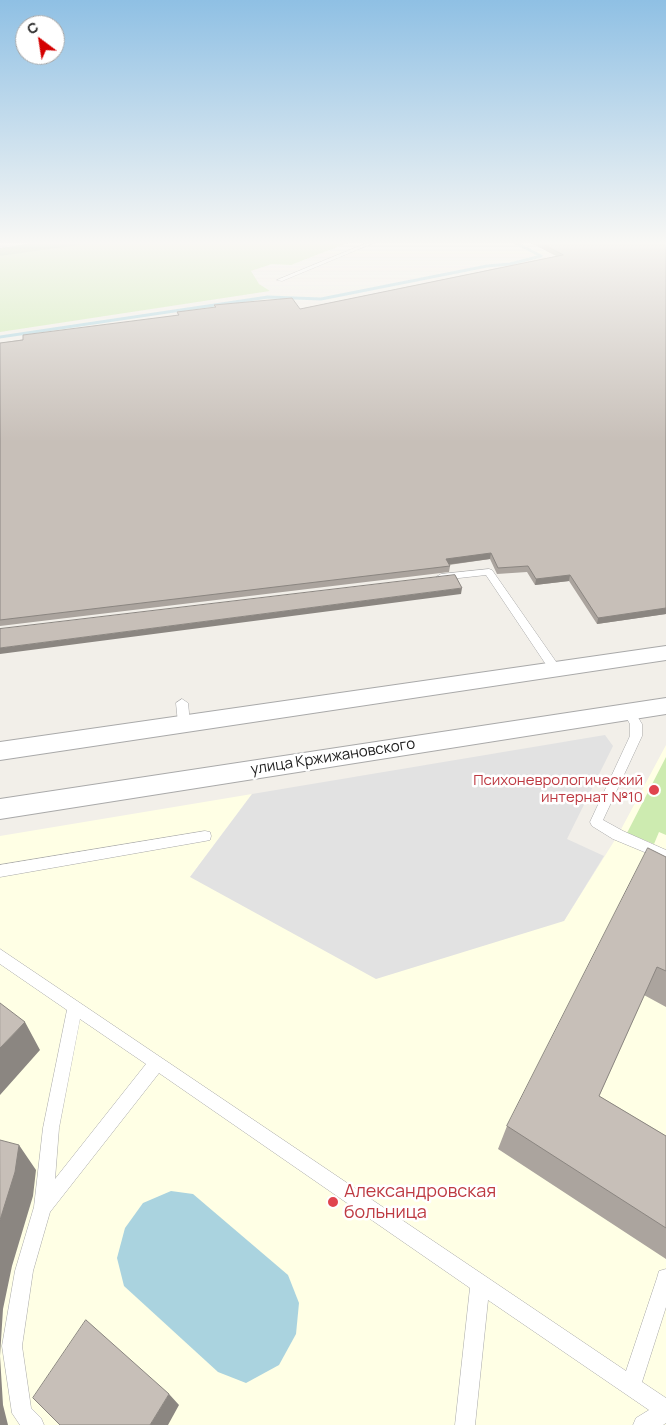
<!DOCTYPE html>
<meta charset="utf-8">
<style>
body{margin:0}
#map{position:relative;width:666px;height:1425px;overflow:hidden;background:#f2efe9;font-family:Manrope,sans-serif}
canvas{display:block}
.north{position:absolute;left:15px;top:15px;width:50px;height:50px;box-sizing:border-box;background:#fff;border:1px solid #a7a7a7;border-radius:50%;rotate:329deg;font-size:14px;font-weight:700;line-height:20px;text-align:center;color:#222}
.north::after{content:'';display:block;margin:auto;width:18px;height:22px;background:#d40000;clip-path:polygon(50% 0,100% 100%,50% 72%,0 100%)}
</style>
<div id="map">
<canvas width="666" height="1425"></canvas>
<div class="north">С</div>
</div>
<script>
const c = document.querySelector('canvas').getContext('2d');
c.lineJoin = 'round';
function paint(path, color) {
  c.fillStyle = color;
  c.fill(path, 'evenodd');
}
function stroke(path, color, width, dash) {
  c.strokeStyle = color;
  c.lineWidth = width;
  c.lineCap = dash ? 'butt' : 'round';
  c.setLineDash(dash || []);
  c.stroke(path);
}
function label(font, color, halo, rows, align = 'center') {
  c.font = font + ' Manrope,sans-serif';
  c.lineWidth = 5;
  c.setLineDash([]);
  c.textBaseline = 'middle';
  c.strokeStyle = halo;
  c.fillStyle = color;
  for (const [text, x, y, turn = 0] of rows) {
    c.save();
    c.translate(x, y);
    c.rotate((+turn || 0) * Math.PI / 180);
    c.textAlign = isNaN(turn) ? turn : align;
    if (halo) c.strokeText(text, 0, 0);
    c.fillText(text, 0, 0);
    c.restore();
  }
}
const education = new Path2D(`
 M666,745V1425H0V836L252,794L190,877L564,921L618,835Z`);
const grass = new Path2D(`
 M42,242H350L291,265L272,264L251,271L259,284L270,291L0,332V248Z
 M666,757V835L659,832L654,844L627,833Z`);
const forest = new Path2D(`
 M42,242H100L0,256V248Z`);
const parking = new Path2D(`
 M605,735L613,746L567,839L604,856L564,921L376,979L190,877L252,794Z`);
const water = new Path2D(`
 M171,1191L193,1194L288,1275L299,1303L296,1334L279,1365L246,1383L218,1372L124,1286L117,1258L125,1228L143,1203Z`);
const stream = new Path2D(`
 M0,337L268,297L321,299L487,266L510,264L541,256L514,242`);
const service = new Path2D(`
 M369,242H376L282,281L277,280Z
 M489,569L492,570L559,666L560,669L559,672H551L486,575L441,580L436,577L441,574Z
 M182,699L188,703L190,723L184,727L178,723L176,703Z
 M629,708L633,709L642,724V736L603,820L623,831L666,850V861L613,839L592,826L590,822L630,736V724L623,712Z
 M205,831L210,832L211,836L210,840L205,841L0,877V865Z
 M0,949L626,1371L657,1278L659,1271L666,1269V1307L642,1382L666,1398V1423L663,1425H633L636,1418L649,1410L488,1300L475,1425H455L470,1288L159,1073L50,1212L33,1271L22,1346L31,1408L41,1418L44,1425H20L12,1413L2,1346L15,1271L34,1207L43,1128L67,1010L0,964ZM80,1019L146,1064L55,1179L59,1128Z`);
const minor = new Path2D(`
 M666,646V660L0,760V742Z
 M666,698V714L0,819V799Z`);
const wall = new Path2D(`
 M529,242H666V614L597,624L569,581L535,585L527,572L497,574L490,559L449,565L450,566L449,572L0,626V343L178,315L177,312L215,308L214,305L300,309L556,256Z
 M666,857V1007L644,995L599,1096L666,1136V1259L498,1149L507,1126Z`);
const shadedWall = new Path2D(`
 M491,553L490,559L445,565L446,559Z
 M570,575L569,581L535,585L536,579Z
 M462,588L461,594L0,654V648Z
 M666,608V614L597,624L598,618Z
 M25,1022L40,1050L0,1095V1048Z
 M19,1145L36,1170L33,1196L12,1266L3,1309L0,1356L3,1405L8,1425H0V1220Z
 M169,1394L179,1405L168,1425H150Z`);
const building = new Path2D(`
 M539,242H666V608L598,618L570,575L536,579L528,566L498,568L491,553L446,559L450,566L0,620V343L23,340V335L179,315L177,312L216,307L214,305L292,298L300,309L563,255Z
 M455,575L462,588L0,648V629Z
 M648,848L666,857V971L657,967L599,1096L666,1136V1228L507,1126Z
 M0,1003L25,1022L0,1048Z
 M0,1140L19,1145L15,1172L0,1220Z
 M86,1320L169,1394L150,1425H60L33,1398Z`);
const markers = [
 [654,790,6,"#e0444e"],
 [333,1202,6,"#e0444e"]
];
const streetNames = [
 ["улица Кржижановского",333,757,-9]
];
const healthNames = [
 ["Психоневрологический",643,781],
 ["интернат №10",643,798]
];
const nearHealthnames = [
 ["Александровская",344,1192],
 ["больница",344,1213]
];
paint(education, '#ffffe5');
paint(grass, '#cdebb0');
paint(forest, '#add19e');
paint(parking, '#e2e2e2');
paint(water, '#aad3df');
stroke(stream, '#aad3df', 3);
stroke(service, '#a9a9a9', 1);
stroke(minor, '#a9a9a9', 2);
paint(service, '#fff');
paint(minor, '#fff');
paint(wall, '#aba49e');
paint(shadedWall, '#8b8681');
paint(building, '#c7bfb8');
stroke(building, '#8b8681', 1);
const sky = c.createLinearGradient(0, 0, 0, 442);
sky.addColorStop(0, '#8fc0e4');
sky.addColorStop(0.55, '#f9f8f5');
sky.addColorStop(1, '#f9f8f500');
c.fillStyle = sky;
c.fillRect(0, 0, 666, 442);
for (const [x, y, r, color] of markers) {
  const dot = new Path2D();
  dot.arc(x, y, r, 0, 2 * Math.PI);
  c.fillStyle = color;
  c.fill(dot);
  stroke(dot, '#fff', 2);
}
label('15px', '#222', '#fff', streetNames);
label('15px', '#be3a42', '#fff', healthNames, 'right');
label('18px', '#be3a42', '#fff', nearHealthnames, 'left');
</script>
